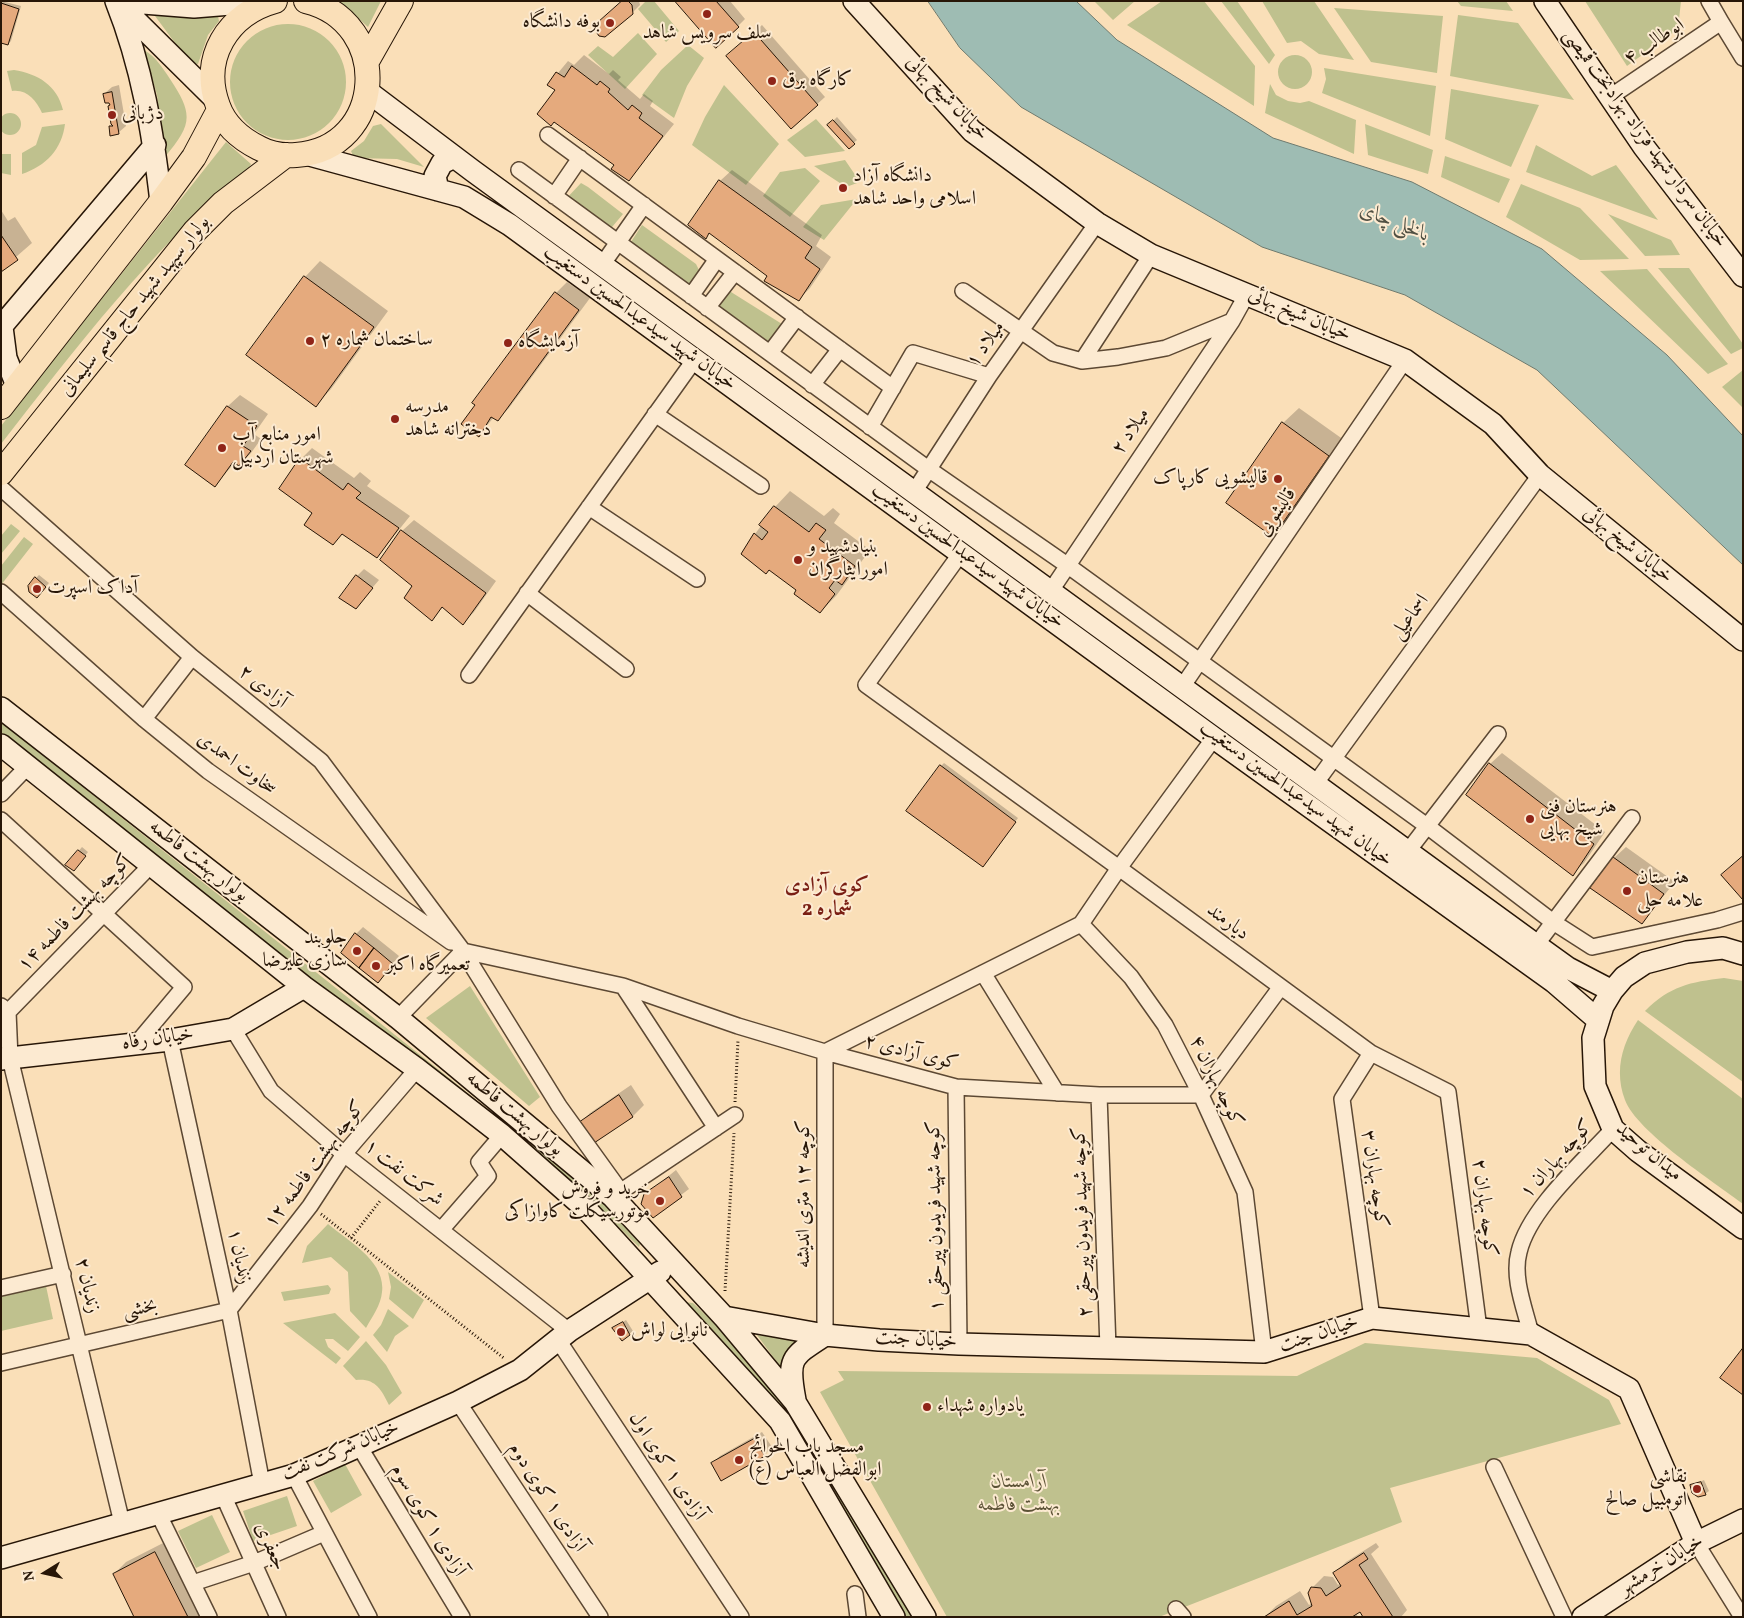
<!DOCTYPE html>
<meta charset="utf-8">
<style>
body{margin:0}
#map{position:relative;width:1744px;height:1618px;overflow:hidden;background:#fadfb8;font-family:Vollkorn,serif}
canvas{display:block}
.frame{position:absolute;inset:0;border:2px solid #271607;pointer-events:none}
.north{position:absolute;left:20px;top:1548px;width:50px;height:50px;-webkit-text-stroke:4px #fcead1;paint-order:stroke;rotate:260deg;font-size:14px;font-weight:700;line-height:20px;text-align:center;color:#271607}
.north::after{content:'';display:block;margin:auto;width:18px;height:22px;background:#271607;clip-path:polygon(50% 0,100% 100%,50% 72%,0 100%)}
</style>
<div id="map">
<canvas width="1744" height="1618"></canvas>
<div class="frame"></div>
<div class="north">N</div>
</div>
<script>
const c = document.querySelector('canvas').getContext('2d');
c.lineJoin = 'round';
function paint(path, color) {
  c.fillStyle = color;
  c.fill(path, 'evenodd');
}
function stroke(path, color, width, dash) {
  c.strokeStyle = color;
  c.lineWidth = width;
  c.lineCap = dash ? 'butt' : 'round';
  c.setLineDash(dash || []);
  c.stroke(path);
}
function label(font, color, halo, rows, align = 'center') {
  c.font = font + ' Vollkorn,Amiri,serif';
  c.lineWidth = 4;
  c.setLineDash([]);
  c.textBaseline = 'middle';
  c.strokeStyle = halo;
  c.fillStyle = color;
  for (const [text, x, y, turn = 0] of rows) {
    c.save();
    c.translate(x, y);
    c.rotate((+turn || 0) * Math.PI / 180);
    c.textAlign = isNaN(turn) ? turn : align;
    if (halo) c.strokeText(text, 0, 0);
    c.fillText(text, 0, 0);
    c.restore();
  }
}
const green = new Path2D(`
 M339,1H381L368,27Z
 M646,1H654L679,31L666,42L638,9Z
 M1094,1H1135L1113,20Z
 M1162,1H1204L1255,66L1254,106L1127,25Z
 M1221,1H1237L1275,55L1269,64Z
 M1262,1H1314L1354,60L1319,54L1301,41L1287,43Z
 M1457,1H1506L1513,11L1461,6Z
 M1585,1H1681L1678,29L1627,66Z
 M1334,8L1443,16L1437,73L1371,62Z
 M152,12L218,16L219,21L208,35L198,64L190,63Z
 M1458,15L1518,23L1574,100L1450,76Z
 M230 82a58 58 0 1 1 116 0a58 58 0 1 1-116 0Z
 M638,33L657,54L625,89L588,55L598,46L613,57Z
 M688,45L704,58L687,86L674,118L642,95L661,70Z
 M144,50C156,57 162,67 170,79C194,115 192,125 164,158L157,95Z
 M1278 72a17 17 0 1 1 34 0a17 17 0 1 1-34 0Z
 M1324,68L1436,86L1430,136L1322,93L1326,79Z
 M14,70C38,74 57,85 63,110L42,113C36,100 27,89 12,91L7,71Z
 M1270,84L1276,95L1288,101L1300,103L1309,101L1356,120L1354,154L1265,113Z
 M724,85L779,144L746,185L692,145L705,117Z
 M1451,89L1539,105L1511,167L1445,139Z
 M-1 124a11 11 0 1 1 22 0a11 11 0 1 1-22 0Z
 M816,119L845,151L805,157L787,140Z
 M65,124C62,149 46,166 22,174V153L36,145L42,127Z
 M381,124L424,167L397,159L354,158L351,151L364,141L373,126Z
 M1365,124L1433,150L1428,174L1368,155Z
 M226,142L251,164L248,170C152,247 76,348 1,444V426Z
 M1536,145L1592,176L1616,165L1658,220L1526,172Z
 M1,154H11V175L1,173Z
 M1445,156L1510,179L1499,203L1441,177Z
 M845,160L860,182L846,187L814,166Z
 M805,168L820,181L790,217L763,196L780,172Z
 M581,183L588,187L623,214L607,233L564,201Z
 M1521,184L1580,208L1629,259L1580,260L1506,217Z
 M857,199L824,240L803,227L821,205Z
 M1608,214L1671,240L1680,255L1645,256Z
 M642,225L696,264L699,270L697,276L686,290L627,248Z
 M1658,268H1689L1743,344V348L1731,354Z
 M1647,269L1728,364L1708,374L1600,271Z
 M731,292L782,324L765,348L711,308L725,293Z
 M1743,370V408L1722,387Z
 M11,524L20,531L1,554V536Z
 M24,537L33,544L1,585V566Z
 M1,722L453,1081L601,1201L640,1244L639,1247L598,1207L1,732Z
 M1724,978L1743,981V1082L1645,1011C1670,986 1690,982 1724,978Z
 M470,986L540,1097L529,1106L426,1018Z
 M1638,1020L1743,1099V1204C1714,1182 1637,1132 1625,1100C1614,1071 1622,1044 1638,1020Z
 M328,1224C348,1241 386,1261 382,1292C381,1305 372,1317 366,1328L350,1311L348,1272L331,1257L302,1263L307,1246Z
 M388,1272L424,1300L413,1319L389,1299L391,1287Z
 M328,1285L331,1289L329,1294L284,1301L281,1292Z
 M46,1286L53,1319L1,1331V1297Z
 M684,1302L693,1303L736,1344L778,1392L816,1456L811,1459Z
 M388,1309L409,1326L395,1336L387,1352L373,1335L381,1325Z
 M335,1313L360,1337L348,1351L333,1339H325L328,1347L341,1358L336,1364L283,1323Z
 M757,1335L802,1340C789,1347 783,1353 782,1369Z
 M366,1341L386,1365L402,1393L389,1405C381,1389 375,1378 356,1380L343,1366Z
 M1365,1343L1537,1358L1609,1400L1621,1424L1390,1488L1402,1522L1159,1617H947L820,1392L844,1380L838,1371L1297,1376Z
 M345,1464L362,1495L331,1513L313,1481Z
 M830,1477L914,1617H902L825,1481Z
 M287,1496L297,1526L253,1541L243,1511Z
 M212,1515L230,1552L196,1568L178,1531Z`);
const water = new Path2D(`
 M928,1H1076L1117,40L1273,138L1412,182L1542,249L1667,355L1743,436V565L1537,370L1405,295L1262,247L1021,107L960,48Z`);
const shadow = new Path2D(`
 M1,1L21,6L11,41L8,44L1,41Z
 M622,1H639L640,5L632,13Z
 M676,1H730L745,19L738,26Z
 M762,25L825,97L791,128L735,49Z
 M584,55L609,74L613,70L621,77L618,80L640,99L644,94L653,101L650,106L674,124L629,180L556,90L548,85L568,61L574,65Z
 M119,85L126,126L118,133L110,127L113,124L109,106L112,101L104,94L112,87Z
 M837,117L857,140L849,147L829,125Z
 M732,170L822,235L816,246L831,257L810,288L799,299L710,232L705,237L720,181Z
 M1,210L8,221L15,217L32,243L1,270Z
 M320,261L388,311L331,389L316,405L248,355L305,277Z
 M567,282L590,298L509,408L498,419L494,417L479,435L556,293Z
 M240,395L268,414L254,434L261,439L251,453L239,465L235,462L215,486L187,465L228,406Z
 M1299,408L1344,440L1288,519L1272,535L1283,423Z
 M312,448L354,478L360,472L371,481L367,486L410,516L377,557L343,533L332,544L314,513L301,459Z
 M790,491L824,516L833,508L840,514L834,523L870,550L836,596L820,612L798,590L755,534L775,507Z
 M414,520L496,581L474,612L463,623L444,606L431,619L414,586L382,559L402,531Z
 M364,569L379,580L356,607L357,576Z
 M39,575L49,583L37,596L36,578Z
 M1502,753L1605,832L1584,863L1572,874L1490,764Z
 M944,763L1018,818L986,862L941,766Z
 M82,847L88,852L77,866L67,865Z
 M1626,847L1675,882L1642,922L1614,858Z
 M363,927L399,956L378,982L356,934Z
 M631,1085L644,1105L633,1116L591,1143L579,1124L590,1113Z
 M676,1170L689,1189L653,1216L645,1195Z
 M626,1320L633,1331L629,1334L614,1328Z
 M762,1432L772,1447L765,1455L722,1480L713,1463L720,1456Z
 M1704,1480L1709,1491L1705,1494L1691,1486Z
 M167,1541L206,1617H135L114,1574L126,1562Z
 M1376,1543L1379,1547L1371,1554L1407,1610L1401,1617H1365L1360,1610L1356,1613L1358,1617H1265L1276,1606L1300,1591L1309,1605L1312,1603V1588L1324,1576L1333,1577L1338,1585L1341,1583L1334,1574L1346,1562Z`);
const building = new Path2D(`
 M622,1H628L632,5L633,14L605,37L599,36L593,27Z
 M675,1H716L739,27L716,48Z
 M1,3L19,9L8,45L1,43Z
 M754,32L818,105L791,129L726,56Z
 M572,66L597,85L600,81L610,89L608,92L628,110L632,105L642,113L639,118L663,136L629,181L611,169L614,165L554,122L551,126L537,114L555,90L547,85L556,72L564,77Z
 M112,92L119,134L110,136L109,126H113L111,124L108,106L110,105L109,103H105L103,94Z
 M833,120L855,144L849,149L827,125Z
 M719,180L812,247L805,258L820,269L799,301L764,281L767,276L709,233L706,239L688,225Z
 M1,235L18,260L1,272Z
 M304,276L374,327L316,407L246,355Z
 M555,292L579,310L498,421L491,417L479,437L461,424L475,405L472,403Z
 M227,406L257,426L243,446L251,451L239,466L233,462L215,487L185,465Z
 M1282,422L1329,456L1273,537L1226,503Z
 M300,458L343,490L348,483L361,493L356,498L399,528L377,558L342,534L333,545L304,525L312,513L279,489Z
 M774,506L809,532L816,523L826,530L819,539L855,566L842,585L835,580L829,588L835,594L820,613L794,594L796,590L769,570L766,574L741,554L754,533L762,540L768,532L759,525Z
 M401,530L486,593L463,625L442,607L432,621L404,598L412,586L380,560Z
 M356,575L373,588L356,609L339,598Z
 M35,577L46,587L37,598L29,592L28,586Z
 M1489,763L1594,844L1573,876L1466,795Z
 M940,765L1016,822L983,867L906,811Z
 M78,850L86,856L74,871L65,865Z
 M1743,856V900L1721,875Z
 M1613,857L1664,894L1642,924L1590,888Z
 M355,933L374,948L359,968L341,953Z
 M374,948L393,964L378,983L359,968Z
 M619,1095L633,1117L591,1145L577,1124Z
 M669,1177L682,1197L653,1218L641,1204L644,1194Z
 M623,1322L630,1335L622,1341L612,1328Z
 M1743,1348V1395L1720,1378Z
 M754,1439L765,1456L721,1481L711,1463Z
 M1701,1482L1706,1495L1698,1497L1692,1493L1690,1485Z
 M155,1552L188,1617H134L113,1574Z
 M1364,1553L1368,1559L1359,1565L1393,1617H1363L1360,1612L1352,1617H1264L1289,1601L1297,1615L1312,1606L1308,1593L1311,1587L1321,1588L1326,1596L1341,1586L1333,1573Z`);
const path = new Path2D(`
 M735,1102L738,1040
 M321,1214L505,1359
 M351,1238L380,1201
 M725,1291L734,1133`);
const street = new Path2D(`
 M1721,22L1743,58
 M1610,97L1721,22L1709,1
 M548,135L893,388
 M519,170L927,468L1067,565L1427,826L1553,922L1592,947L1717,920L1743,912
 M554,196L580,158
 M602,265L644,205
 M963,291L1053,353L1082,361L1118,357L1166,348L1232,321
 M691,296L717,259
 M707,308L735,272
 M770,353L797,317
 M1082,361L1151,255
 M812,385L840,349
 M655,414L761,486
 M870,427L913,353L989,376
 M1,488L192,657L321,761L463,951L559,1106L621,1192
 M914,492L989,376L1097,223
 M589,507L697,579
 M961,553L866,685L1119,868L1081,924L1131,977L1165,1025L1201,1095L1245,1192L1264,1352
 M1,592L144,719L208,771L451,942
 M1050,592L1232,321L1247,294
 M527,593L626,669
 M469,675L695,359
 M1182,687L1405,360
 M144,719L192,657
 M1214,738L1119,868L1371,1053L1448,1092L1479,1329
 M1315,784L1540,475
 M1,794L28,766
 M1,820L184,987L137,1043
 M1408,851L1498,734
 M1536,945L1632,818
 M983,973L1057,1093
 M623,986L716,1128
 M1,1006L8,1012L10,1058L122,1523
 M8,1012L151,865
 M398,1018L463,951L623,986L738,1026L825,1052L956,1087L1099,1095H1201L1280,988
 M233,1029L271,1091L344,1154L569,1331
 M170,1040L229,1310L262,1484
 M1371,1053L1342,1099L1372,1318
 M956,1087L959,1344
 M1099,1095L1108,1348
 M614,1196L735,1115
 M441,1230L488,1176L479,1162L502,1135
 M1,1288L63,1274
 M229,1310L310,1206L344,1154L417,1069
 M1531,1334C1525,1309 1512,1278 1519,1252C1529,1209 1584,1161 1613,1129
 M825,1335V1052L1081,924
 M558,1340L741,1617
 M1,1363L229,1310
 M458,1402L600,1617
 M359,1446L462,1617
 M1494,1467L1564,1617
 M294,1475L369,1617
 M223,1495L278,1617
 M158,1513L209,1617
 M1696,1543L1742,1617
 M193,1583L254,1563L324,1533
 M855,1594L858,1617
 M1176,1609L1183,1617`);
const secondary = new Path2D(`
 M116,1C142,66 153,133 161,202
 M118,1L194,7L268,1
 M854,1L972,131L1097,223L1151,255L1405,360L1493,424L1540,475L1743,640
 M1545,1L1644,147L1743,276
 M122,7L215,99
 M367,91L473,171L1536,945L1568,968L1612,991
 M306,154L464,197L510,225L1214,738L1554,982L1598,1020
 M438,190L435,176L442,163L454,157
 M1,327L155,145
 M2,327L6,358L17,386
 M1,708L398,1018L613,1197L724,1317L795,1402L925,1617
 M1,745L304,987L417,1069L502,1135L587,1210L780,1421L894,1617
 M1743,954L1723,948L1687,952L1645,963L1624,977L1612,991L1603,1006L1593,1038L1595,1086L1613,1129L1638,1151L1743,1228
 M1,1059L170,1040L233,1029L304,987
 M724,1317L825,1335L879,1340L959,1344L1264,1352L1372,1318L1531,1334L1629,1389L1696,1543
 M795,1400C787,1358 791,1357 825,1335
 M1,1558L294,1475L458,1402L520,1370L569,1331L660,1272
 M1583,1617L1696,1543L1743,1520`);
const primary = new Path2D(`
 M275,1C228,14 200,58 218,106C225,126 241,139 259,148C270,154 284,156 296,155C386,149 393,22 306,1
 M367,61L401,1
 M1,407L161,202L194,157L219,110
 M1,473L195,231L223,203L286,155`);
const markers = [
 [707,14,5,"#8f2418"],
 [610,23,5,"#8f2418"],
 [772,81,5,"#8f2418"],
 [112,115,5,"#8f2418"],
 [843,188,5,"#8f2418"],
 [310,341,5,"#8f2418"],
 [508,343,5,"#8f2418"],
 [395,419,5,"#8f2418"],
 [222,448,5,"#8f2418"],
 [1278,479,5,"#8f2418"],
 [798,560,5,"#8f2418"],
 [37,589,5,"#8f2418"],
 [1530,819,5,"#8f2418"],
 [1627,891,5,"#8f2418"],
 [357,951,5,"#8f2418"],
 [376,966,5,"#8f2418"],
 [660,1201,5,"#8f2418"],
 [621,1332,5,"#8f2418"],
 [927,1407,5,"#8f2418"],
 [739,1460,5,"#8f2418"],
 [1697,1489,5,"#8f2418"]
];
const poiNames = [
 ["بوفه دانشگاه",600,23,"right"],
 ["سلف سرویس شاهد",707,34,"center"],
 ["کارگاه برق",782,81],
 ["دژبانی",122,115],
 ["دانشگاه آزاد",853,177],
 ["اسلامی واحد شاهد",853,200],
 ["ساختمان شماره ۲",320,341],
 ["آزمایشگاه",518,343],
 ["مدرسه",405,408],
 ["دخترانه شاهد",405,431],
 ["امور منابع آب",232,436],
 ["شهرستان اردبیل",232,459],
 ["قالیشویی کارپاک",1268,479,"right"],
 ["بنیادشهید و",808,548],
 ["امورایثارگران",808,571],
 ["آداک اسپرت",47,589],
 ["هنرستان فنی",1540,808],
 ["شیخ بهایی",1540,831],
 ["هنرستان",1637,879],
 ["علامه حلی",1637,902],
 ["جلوبند",347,939,"right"],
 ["سازی علیرضا",347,962,"right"],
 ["تعمیرگاه اکبر",386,966],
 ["خرید و فروش",650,1190,"right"],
 ["موتورسیکلت کاوازاکی",650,1213,"right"],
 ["نانوایی لواش",631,1332],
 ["یادواره شهداء",937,1407],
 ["مسجد باب الحوائج",749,1448],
 ["ابوالفضل العباس (ع)",749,1471],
 ["نقاشی",1687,1478,"right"],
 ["اتومبیل صالح",1687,1501,"right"]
];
const streetNames = [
 ["ابوطالب ۴",1655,43,-34],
 ["خیابان شیخ بهائی",946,99,46],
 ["خیابان سردار شهید فرزاد بهزاد‌بخت قمیصی",1644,139,54],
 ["بولوار سپهبد شهید حاج قاسم سلیمانی",136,307,-51],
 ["خیابان شیخ بهائی",1299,316,23],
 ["خیابان شهید سیدعبدالحسین دستغیب",639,319,36],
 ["میلاد ۱",987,345,-55],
 ["میلاد ۲",1132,432,-56],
 ["قالیشویی",1278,513,-56],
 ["خیابان شیخ بهائی",1627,546,39],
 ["خیابان شهید سیدعبدالحسین دستغیب",967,557,36],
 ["اسماعیلی",1411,618,-54],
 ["آزادی ۲",262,688,39],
 ["سخاوت احمدی",236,765,36],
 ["خیابان شهید سیدعبدالحسین دستغیب",1295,795,36],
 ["بولوار بهشت فاطمه",198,862,38],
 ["کوچه بهشت فاطمه ۱۴",76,914,-46],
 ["دیارمند",1227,923,37],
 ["خیابان رفاه",158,1040,-8],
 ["کوی آزادی ۲",911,1054,14],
 ["کوچه بهاران ۴",1215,1082,64],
 ["بولوار بهشت فاطمه",514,1115,40],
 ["میدان توحید",1648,1153,40],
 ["کوچه بهاران ۱",1558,1160,-48],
 ["کوچه بهشت فاطمه ۱۲",316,1165,-53],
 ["شرکت نفت ۱",403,1174,38],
 ["کوچه بهاران ۳",1373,1179,82],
 ["کوچه ۱۲ متری اندیشه",805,1194,-90],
 ["کوچه بهاران ۲",1483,1208,83],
 ["کوچه شهید فریدون پیرحقی ۱",937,1216,-91],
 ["کوچه شهید فریدون پیرحقی ۲",1084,1222,-92],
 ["زندیان ۱",238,1257,78],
 ["زندیان ۲",86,1286,77],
 ["بخشی",140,1310,-13],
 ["خیابان جنت",1319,1335,-18],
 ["خیابان جنت",916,1341,3],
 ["خیابان شرکت نفت",341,1452,-23],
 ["آزادی ۱ کوی اول",666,1467,57],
 ["آزادی ۱ کوی دوم",546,1498,57],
 ["آزادی ۱ کوی سوم",427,1521,59],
 ["جعفری",269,1547,66],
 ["خیابان خرمشهر",1662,1566,-32]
];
const parkNames = [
 ["آرامستان",1019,1483],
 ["بهشت فاطمه",1019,1506]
];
const waterNames = [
 ["بالخلی چای",1394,224,22]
];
const neighbourhoodNames = [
 ["کوی آزادی",827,887],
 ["شماره 2",827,911]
];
paint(green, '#bfc18e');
paint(water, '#9ebcb3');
stroke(water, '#6e7a6e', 1);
paint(shadow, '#0003');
paint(building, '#e5aa7d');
stroke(building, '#271607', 1);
stroke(street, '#5c4833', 18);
stroke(secondary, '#271607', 24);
stroke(primary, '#271607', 26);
stroke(path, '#271607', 3, [1, 2.5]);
stroke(street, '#fcead1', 15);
stroke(secondary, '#fcead1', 21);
stroke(primary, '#fadfb8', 24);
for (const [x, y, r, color] of markers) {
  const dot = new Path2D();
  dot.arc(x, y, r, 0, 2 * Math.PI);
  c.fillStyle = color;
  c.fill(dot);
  stroke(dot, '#fcead1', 2);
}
label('20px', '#271607', '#fcead1', poiNames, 'left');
label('20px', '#271607', '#fcead1', streetNames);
label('italic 20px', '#5c5236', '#fcead1', parkNames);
label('italic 21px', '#515043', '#fcead1', waterNames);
label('bold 21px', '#7a1f14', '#fcead1', neighbourhoodNames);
</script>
